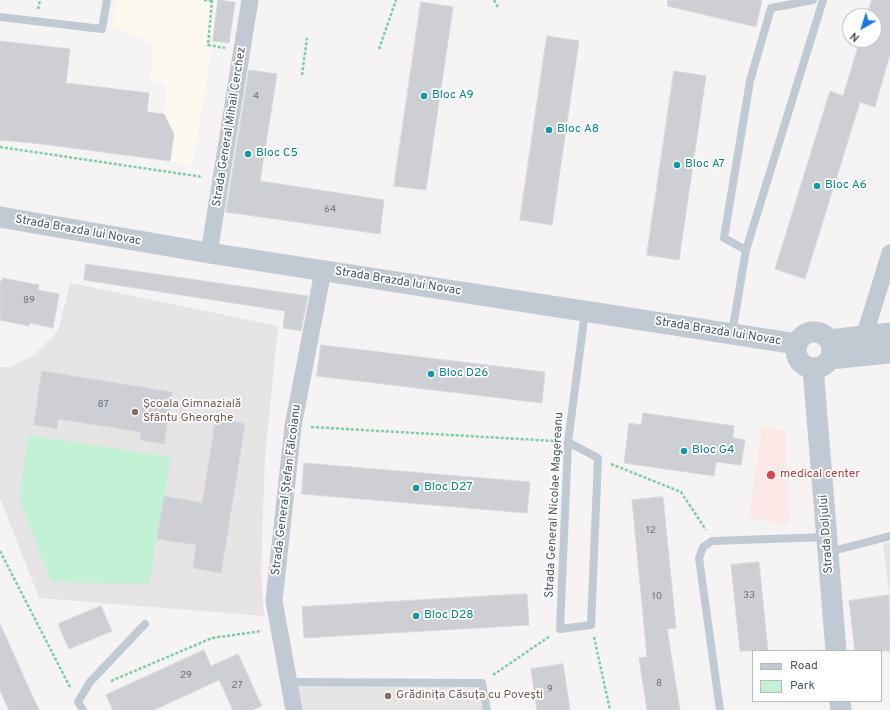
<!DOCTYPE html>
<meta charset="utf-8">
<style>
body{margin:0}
#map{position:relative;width:890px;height:710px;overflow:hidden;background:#f5f3f3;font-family:Overpass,sans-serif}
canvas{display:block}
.legend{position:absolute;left:752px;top:650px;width:130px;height:52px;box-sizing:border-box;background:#fff;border:1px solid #b7bbc0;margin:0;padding:5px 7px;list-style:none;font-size:12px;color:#4a5661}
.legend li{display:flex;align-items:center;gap:8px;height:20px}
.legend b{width:20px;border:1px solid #b7bbc0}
.north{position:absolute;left:842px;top:8px;width:40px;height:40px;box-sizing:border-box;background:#fff;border:1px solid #b7bbc0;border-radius:50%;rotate:219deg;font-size:11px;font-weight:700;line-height:16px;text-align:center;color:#4a5661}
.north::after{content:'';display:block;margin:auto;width:14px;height:18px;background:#1a73e8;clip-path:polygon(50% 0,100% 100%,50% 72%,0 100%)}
</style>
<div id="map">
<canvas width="890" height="710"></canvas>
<ul class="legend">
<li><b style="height:5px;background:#c1cad2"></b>Road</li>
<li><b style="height:11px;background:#c3f1d5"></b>Park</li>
</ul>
<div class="north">N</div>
</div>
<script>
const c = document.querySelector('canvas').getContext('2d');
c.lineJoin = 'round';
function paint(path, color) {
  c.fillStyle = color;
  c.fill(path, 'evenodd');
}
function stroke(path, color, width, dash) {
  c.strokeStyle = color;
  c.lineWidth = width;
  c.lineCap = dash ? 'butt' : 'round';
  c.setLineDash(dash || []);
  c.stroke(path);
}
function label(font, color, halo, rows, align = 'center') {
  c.font = font + ' Overpass,sans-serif';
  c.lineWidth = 3.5;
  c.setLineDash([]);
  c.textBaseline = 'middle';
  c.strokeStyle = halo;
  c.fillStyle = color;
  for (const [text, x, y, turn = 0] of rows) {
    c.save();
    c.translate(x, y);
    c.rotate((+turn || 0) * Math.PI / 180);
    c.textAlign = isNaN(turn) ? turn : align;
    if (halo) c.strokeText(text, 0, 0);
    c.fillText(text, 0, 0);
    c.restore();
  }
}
const commercial = new Path2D(`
 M117,0H235L229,43L213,41L193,165L170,161L174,134L164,114L166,83L150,81L153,44L112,26Z`);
const education = new Path2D(`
 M70,283L278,326L265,456L261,570L264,616L39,598L0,498V367H10L34,355L58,331Z
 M890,542V601L883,544Z
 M288,682L482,683L487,710H294Z`);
const medical = new Path2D(`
 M762,427L786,431L789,525L749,518Z`);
const green = new Path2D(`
 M28,435L171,457L149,584L51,582L19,499Z`);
const building = new Path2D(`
 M218,0L235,2L229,43L213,41Z
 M668,0H762L756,27L668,6Z
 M872,0H890V54L875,107L860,102L805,279L775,269L830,91L843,96L860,40H874V16H867Z
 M421,2L453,7L426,190L394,186Z
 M547,36L579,41L552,225L520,220Z
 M0,41L70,49L66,83L149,93L147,112L164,114L174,134L170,161L42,144L0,140Z
 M249,70L277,74L260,181L384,200L380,234L226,212Z
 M674,71L706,76L679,260L647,255Z
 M86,264L308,296L301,331L283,328L285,311L84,280Z
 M2,278L39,285L38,290L59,294L53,328L30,323L29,326L0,320V281H2Z
 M321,345L545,372L542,403L317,376Z
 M42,371L172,392L164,444L140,440L141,432L58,419L57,429L34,425Z
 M643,413L734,426L733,438L745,440L741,465L716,462L714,476L624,463L629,423L641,425Z
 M216,418L245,424L221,573L193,568L196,545L157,539L164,496L202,503Z
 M304,463L530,482L527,513L302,494Z
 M663,497L676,628L667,629L680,710H647L639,658L647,657L632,500Z
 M759,562L768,651H740L731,565Z
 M527,594L529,625L304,638L302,607Z
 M889,595L890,651H855L849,601Z
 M101,606L112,631L69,649L58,624Z
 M0,624L39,710H9L0,691Z
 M204,650L211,666L238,654L262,706L252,710H233L219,680L154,710H113L106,695Z
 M563,664L570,710H537L531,669Z`);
const path = new Path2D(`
 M204,0L212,1
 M212,0L208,45L225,48
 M494,0L499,9
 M38,9L40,0
 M379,49L396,0
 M302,75L307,38
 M0,147L203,177
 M311,427L555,441
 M611,464L681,492L706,530
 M0,551L71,689
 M594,637L610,710
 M493,675L550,636
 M111,681L212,638L262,631`);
const service = new Path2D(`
 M0,17L102,29L107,0
 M746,250L724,238L750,81L771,8L813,0
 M732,333L746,250L823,0
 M568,442L598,458L591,625L560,629L568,442L585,312
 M829,552L890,536
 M288,682L482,683L487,710
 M83,710L78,702L90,682L145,624
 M720,710L699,558L703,547L712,541L827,537`);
const minor = new Path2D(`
 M209,253L250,0
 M864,337L890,253
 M294,710L274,601L293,426L323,271`);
const tertiary = new Path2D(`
 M0,217L209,253L797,344
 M796 350a18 18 0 1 1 36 0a18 18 0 1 1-36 0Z
 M829,340L890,333
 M830,359L890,353
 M813,368L836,651
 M840,701L841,710`);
const markers = [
 [424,96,4,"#0f9aa8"],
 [549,130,4,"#0f9aa8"],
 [248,154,4,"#0f9aa8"],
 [677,165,4,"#0f9aa8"],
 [817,186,4,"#0f9aa8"],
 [431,374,4,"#0f9aa8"],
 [135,412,4,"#8d6e63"],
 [684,451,4,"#0f9aa8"],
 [771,475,5,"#e0444e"],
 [416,488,4,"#0f9aa8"],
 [416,616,4,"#0f9aa8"],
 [388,696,4,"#8d6e63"]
];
const numberNames = [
 ["4",256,97],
 ["64",330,210],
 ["89",29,301],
 ["87",103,405],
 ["12",651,531],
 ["33",749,596],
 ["10",657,597],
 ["29",186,676],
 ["8",659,684],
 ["27",237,686],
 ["9",550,690]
];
const cultureNames = [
 ["Bloc A9",432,96],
 ["Bloc A8",557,130],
 ["Bloc C5",256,154],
 ["Bloc A7",685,165],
 ["Bloc A6",825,186],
 ["Bloc D26",439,374],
 ["Bloc G4",692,451],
 ["Bloc D27",424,488],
 ["Bloc D28",424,616]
];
const streetNames = [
 ["Strada General Mihail Cerchez",230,127,-81],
 ["Strada Brazda lui Novac",78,231,10],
 ["Strada Brazda lui Novac",398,282,9],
 ["Strada Brazda lui Novac",718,332,9],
 ["Strada General Ștefan Fălcoianu",287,490,-83],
 ["Strada General Nicolae Magereanu",555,505,-87],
 ["Strada Doljului",827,534,-94]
];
const educationNames = [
 ["Școala Gimnazială",143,405],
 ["Sfântu Gheorghe",143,419],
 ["Grădinița Căsuța cu Povești",396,696]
];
const healthNames = [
 ["medical center",780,475]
];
paint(commercial, '#fdf9ef');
paint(education, '#e6e4e5');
paint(medical, '#fce8e6');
paint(green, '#c3f1d5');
paint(building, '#cdcfd5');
stroke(building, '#d7d9de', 1);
stroke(path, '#7ad0a6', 2.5, [3, 2]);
stroke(service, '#c1cad2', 8);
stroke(minor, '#c1cad2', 17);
stroke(tertiary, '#c1cad2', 21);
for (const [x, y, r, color] of markers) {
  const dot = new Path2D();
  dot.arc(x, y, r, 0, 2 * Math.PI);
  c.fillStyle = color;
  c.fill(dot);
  stroke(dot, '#fff', 1.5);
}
label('10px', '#6b747e', null, numberNames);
label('12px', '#0d838f', '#fff', cultureNames, 'left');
label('12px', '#4a5661', '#fff', streetNames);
label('12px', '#785e54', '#fff', educationNames, 'left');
label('12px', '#be3a42', '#fff', healthNames, 'left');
</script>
